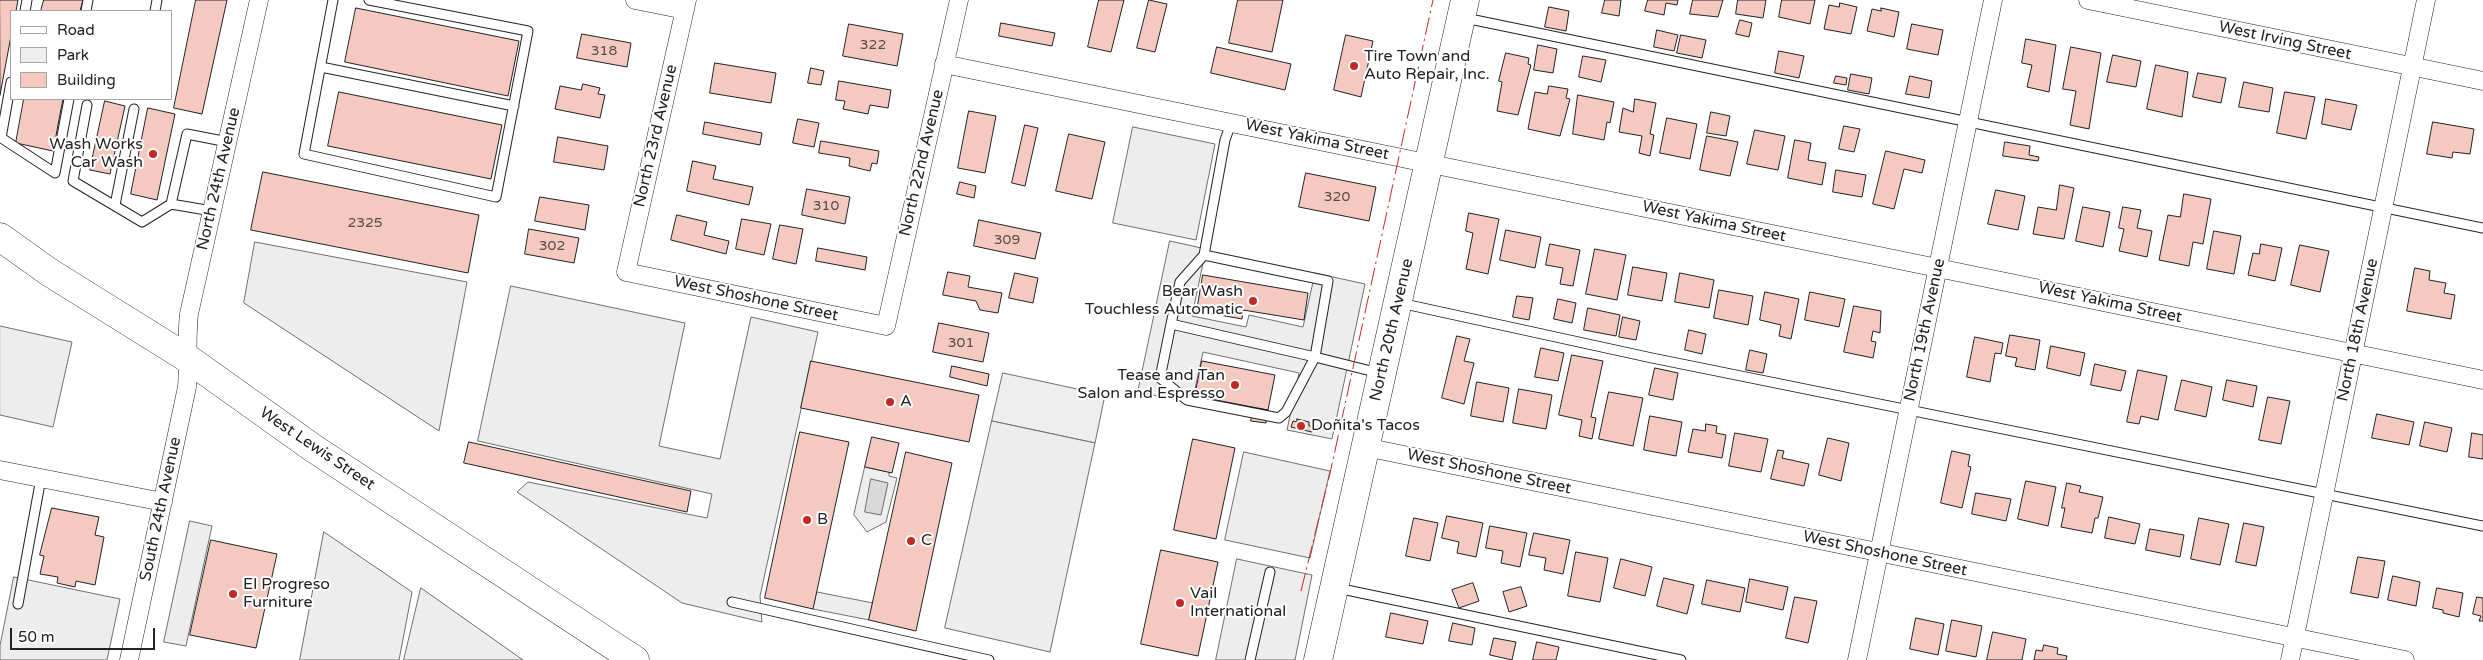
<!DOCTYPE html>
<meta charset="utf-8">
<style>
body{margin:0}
#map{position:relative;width:2483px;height:660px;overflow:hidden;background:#fff;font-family:"Varela Round",sans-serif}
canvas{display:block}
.legend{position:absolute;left:10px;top:10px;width:162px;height:90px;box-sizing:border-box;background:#fff;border:1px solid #a7a7a7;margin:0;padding:6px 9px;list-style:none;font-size:15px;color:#222}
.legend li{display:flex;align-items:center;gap:10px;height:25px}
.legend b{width:25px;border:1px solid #a7a7a7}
.scale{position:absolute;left:10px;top:628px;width:145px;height:22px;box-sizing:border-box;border:2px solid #222;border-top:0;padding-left:6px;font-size:15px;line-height:18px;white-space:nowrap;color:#222;-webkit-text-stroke:4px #fff;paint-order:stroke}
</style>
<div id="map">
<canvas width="2483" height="660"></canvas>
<ul class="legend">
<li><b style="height:6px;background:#fff"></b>Road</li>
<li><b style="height:14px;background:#eee"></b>Park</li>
<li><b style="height:14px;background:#f3c9c0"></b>Building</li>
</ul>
<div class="scale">50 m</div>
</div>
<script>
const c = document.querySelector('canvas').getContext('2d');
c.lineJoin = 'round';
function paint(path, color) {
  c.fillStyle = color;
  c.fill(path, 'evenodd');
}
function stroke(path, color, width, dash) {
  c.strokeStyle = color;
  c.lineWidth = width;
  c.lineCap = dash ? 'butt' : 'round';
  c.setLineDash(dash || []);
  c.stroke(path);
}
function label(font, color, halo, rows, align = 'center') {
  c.font = font + ' "Varela Round",sans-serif';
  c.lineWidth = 4;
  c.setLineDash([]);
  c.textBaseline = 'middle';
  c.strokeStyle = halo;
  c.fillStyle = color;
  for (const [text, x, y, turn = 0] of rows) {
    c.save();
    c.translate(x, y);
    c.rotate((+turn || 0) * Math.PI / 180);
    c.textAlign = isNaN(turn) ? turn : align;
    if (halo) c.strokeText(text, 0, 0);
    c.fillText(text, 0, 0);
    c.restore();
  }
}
const green = new Path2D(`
 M1003,373L1105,395L1095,443L992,421Z
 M865,467L889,472V476L897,478L886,522L867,532L854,515Z`);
const parking = new Path2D(`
 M1133,127L1215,144L1196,240L1113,223Z
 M1170,241L1206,249L1192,316L1246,327L1249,315L1303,327L1315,273L1365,284L1332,439L1287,430L1299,373L1203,352L1192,403L1138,392Z
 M255,242L467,282L439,431L244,303Z
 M511,286L685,323L659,446L720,459L751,317L818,332L760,596L762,622L682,603L517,492L528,482L707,518L712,494L478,441Z
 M0,326L72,342L53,427L0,415Z
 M992,421L1095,443L1050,652L945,628Z
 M1244,452L1330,471L1310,558L1225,540Z
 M190,521L212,526L186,646L164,642Z
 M324,532L412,592L399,660H300Z
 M1237,559L1312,575L1295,660H1216Z
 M14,577L120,599L107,660H0V646Z
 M421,588L523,660H404Z
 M817,592L873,603L869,620L813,609Z`);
const water = new Path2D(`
 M871,479L888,483L881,515L865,512Z`);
const building = new Path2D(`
 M0,0H18L16,11H11V36L0,95Z
 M44,0H83L80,11H41Z
 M196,0H227L202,114L174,108Z
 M1099,0H1124L1111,52L1088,47Z
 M1149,0L1167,4L1155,52L1137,48Z
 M1238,0H1283L1272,52L1229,43Z
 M1605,0H1621L1619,16L1602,13Z
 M1648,0H1678L1677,5L1666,3L1664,15L1645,11Z
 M1693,0H1723L1718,17L1690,14Z
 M1738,0H1766L1763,18L1736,14Z
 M1782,0H1815L1810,24L1779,17Z
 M1840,3L1857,7L1851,34L1824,29L1829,5L1839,7Z
 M1549,7L1569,11L1566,31L1545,27Z
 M356,8L519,41L508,96L345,62Z
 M1881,8L1899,12L1894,37L1867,31L1872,9L1881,11Z
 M1740,20L1752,23L1749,37L1736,34Z
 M1001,23L1055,33L1052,46L999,36Z
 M849,24L903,34L897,66L843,56Z
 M1912,24L1943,30L1938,55L1907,49Z
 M1657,30L1678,35L1674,51L1654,47Z
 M582,34L631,43L627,67L577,58Z
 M1346,35L1373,41L1361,97L1334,90Z
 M1681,35L1706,40L1702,58L1677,53Z
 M2026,39L2056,45L2049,92L2027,87L2032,65L2022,63Z
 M1538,45L1557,49L1553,73L1534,70Z
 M1217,47L1291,64L1285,90L1211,73Z
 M2071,47L2101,53L2089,129L2070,125L2076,91L2063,89Z
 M1779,51L1804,56L1799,78L1775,73Z
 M1506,53L1529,58L1528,64L1531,65L1518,115L1497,111L1502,82L1499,81Z
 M2113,55L2141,61L2136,87L2107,82Z
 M1583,56L1606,60L1601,82L1579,77Z
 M715,63L776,73L771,103L710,93Z
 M2156,65L2188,72L2182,117L2147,109Z
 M811,68L824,71L821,85L808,83Z
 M2198,73L2226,78L2221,103L2193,97Z
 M1851,74L1872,78L1869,94L1848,90Z
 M1836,76L1847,78L1846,85L1834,83Z
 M1910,76L1932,81L1929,98L1906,94Z
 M839,81L891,90L888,108L870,105L868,114L843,109L845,101L836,100Z
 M2244,82L2273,88L2269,112L2239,107Z
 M583,84L600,88L598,94L605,95L600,118L555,109L560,86L581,90Z
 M1549,86L1568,89L1566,98L1570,99L1560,136L1528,129L1535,92L1547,94Z
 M339,92L502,125L491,179L328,146Z
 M2285,92L2315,97L2306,139L2277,133Z
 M1578,95L1614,102L1610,123L1607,122L1604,140L1573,134Z
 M24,99H63L53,151L16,143Z
 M1635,99L1656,103L1650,134L1654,135L1650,156L1639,153L1642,136L1619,132L1623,108L1633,112Z
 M2326,99L2357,105L2351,130L2322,124Z
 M105,101L125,106L110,174L90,170Z
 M148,108L175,114L157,200L131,194Z
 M969,111L996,116L985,173L958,168Z
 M1711,112L1730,116L1726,136L1707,133Z
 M1667,118L1697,124L1690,159L1660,153Z
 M798,119L819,123L814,147L793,143Z
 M705,122L762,133L760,145L703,134Z
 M2433,122L2474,129L2470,154L2453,152L2452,158L2427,154Z
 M1025,125L1038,128L1025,186L1012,183Z
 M1844,126L1860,129L1854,152L1839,149Z
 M1755,130L1785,136L1778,170L1747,164Z
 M1069,134L1105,142L1092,199L1056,191Z
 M1707,136L1738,142L1730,176L1700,170Z
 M558,137L608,146L604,170L554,162Z
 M1795,140L1811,143L1808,160L1826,163L1822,185L1788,178Z
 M821,141L879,151L877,164L872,163L870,171L849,166L850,158L819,153Z
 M2005,142L2030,146L2029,155L2039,157L2038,161L2003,156Z
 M1886,151L1925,160L1922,173L1904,169L1894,209L1873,204Z
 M693,161L716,166L713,179L753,187L749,205L687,191Z
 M1836,170L1866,175L1862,197L1833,192Z
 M263,172L479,215L468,273L251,230Z
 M1306,173L1376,187L1369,221L1299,207Z
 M960,182L976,186L974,198L957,194Z
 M2060,185L2074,188L2064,239L2033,234L2038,207L2056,210Z
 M807,189L850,197L845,224L802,215Z
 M1996,190L2025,196L2018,230L1988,224Z
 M2184,194L2211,199L2203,244L2193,242L2189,266L2159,260L2168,215L2180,217Z
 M540,197L589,205L585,230L535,221Z
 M2083,207L2110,212L2103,247L2076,241Z
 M2123,207L2141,210L2137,228L2152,231L2147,257L2119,251L2124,229L2119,228Z
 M1469,213L1499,219L1488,274L1466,269L1473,233L1466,231Z
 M677,215L707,222L704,235L729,241L726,254L671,240Z
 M742,219L771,224L764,255L736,249Z
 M979,220L1041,233L1035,259L974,246Z
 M780,225L803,229L796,264L773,259Z
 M529,229L579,238L574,263L525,254Z
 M1506,230L1541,237L1535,268L1500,260Z
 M2214,231L2241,236L2234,274L2207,269Z
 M1550,244L1580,250L1573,286L1560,284L1563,268L1546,265Z
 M2261,244L2282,248L2275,281L2248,275L2253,253L2259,254Z
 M2300,245L2329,251L2320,292L2291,285Z
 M818,248L867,257L865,270L816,261Z
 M1595,249L1626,255L1617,300L1586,294Z
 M1633,267L1667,273L1662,301L1628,295Z
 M2415,268L2430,271L2429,280L2446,283L2444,293L2455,295L2451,319L2407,311Z
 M948,272L970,276L968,287L1002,293L998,313L980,310L976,301L943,295Z
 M1015,273L1038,278L1033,303L1009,298Z
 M1680,273L1714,280L1709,308L1675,302Z
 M1203,275L1308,293L1304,320L1243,310L1242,319L1197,311Z
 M1719,290L1753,296L1748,325L1714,318Z
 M1765,292L1799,299L1791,339L1779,336L1781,325L1760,320Z
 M1810,292L1845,299L1839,327L1805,320Z
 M1517,296L1533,298L1529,320L1513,317Z
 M1558,299L1576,303L1572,323L1554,319Z
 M1854,306L1881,311L1880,333L1873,331L1871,341L1876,342L1873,358L1844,352Z
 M1588,308L1620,315L1616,336L1584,330Z
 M1623,317L1640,321L1636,340L1619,337Z
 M939,323L989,333L983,362L933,352Z
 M1689,330L1706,334L1702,354L1685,350Z
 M2010,335L2040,340L2035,370L2015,366L2017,358L2006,356Z
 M1457,336L1470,339L1464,361L1474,363L1464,404L1442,398Z
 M1975,337L2003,343L2001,354L1995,353L1990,382L1967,377Z
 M2051,346L2085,353L2080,376L2047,368Z
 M1541,348L1564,353L1558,381L1535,377Z
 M1750,350L1767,354L1763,373L1746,370Z
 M1572,355L1603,361L1591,417L1596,418L1592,439L1579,436L1582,420L1559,415Z
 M811,361L979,395L969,442L801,408Z
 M1202,361L1275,375L1268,410L1195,396Z
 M2095,364L2126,371L2121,391L2091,385Z
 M952,366L989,374L987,386L950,377Z
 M1655,368L1678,373L1673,400L1649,395Z
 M2138,370L2167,376L2158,420L2141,416L2139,424L2127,422Z
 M2182,380L2212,387L2206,417L2175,410Z
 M2227,380L2257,386L2253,407L2223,400Z
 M1477,382L1509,388L1503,422L1471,416Z
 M1519,389L1552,395L1546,429L1513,423Z
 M1609,392L1643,398L1633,446L1599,439Z
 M2268,397L2290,401L2281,444L2259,440Z
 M1254,408L1268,410L1266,423L1251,421Z
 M2377,414L2414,422L2409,445L2372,438Z
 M1650,416L1682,422L1676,456L1644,450Z
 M1297,419L1309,422V426H1314L1312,432L1291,427L1293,421L1297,422Z
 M2425,422L2452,428L2447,452L2420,446Z
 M1706,424L1717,426L1716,433L1726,435L1722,458L1688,452L1693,429L1705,431Z
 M800,432L849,442L813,609L765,598Z
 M1735,433L1768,439L1761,472L1729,466Z
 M2472,433L2483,435V459L2469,457Z
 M872,437L899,443L892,473L865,467Z
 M1828,438L1849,443L1841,481L1819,475Z
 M1193,439L1235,448L1216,539L1174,530Z
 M469,442L691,491L687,512L464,463Z
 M1778,450L1784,451L1782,458L1809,464L1804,486L1771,479Z
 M1952,451L1970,455L1968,466L1971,467L1962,508L1941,503Z
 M906,452L952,463L916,631L869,620Z
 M2026,481L2056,487L2048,526L2018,519Z
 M2067,483L2081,486L2079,492L2103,497L2098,518H2095L2092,533L2061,527L2065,508H2062Z
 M1976,493L2011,499L2006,521L1972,514Z
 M52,508L99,517L95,535L104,537L95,585L76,581L75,587L57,583L58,577L40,574L44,556L40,555Z
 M1447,516L1483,523L1476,557L1457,553L1459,542L1442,538Z
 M2109,517L2140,524L2135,544L2105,538Z
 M1414,518L1438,523L1430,561L1406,556Z
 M2199,518L2229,524L2220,565L2191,559Z
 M2244,523L2264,527L2256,566L2236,562Z
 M1490,526L1527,533L1520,567L1501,563L1503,551L1486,548Z
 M2150,529L2184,535L2180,557L2146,550Z
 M1534,533L1570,540L1563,574L1544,570L1546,558L1529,555Z
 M211,540L277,554L256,648L190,635Z
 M1161,550L1218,562L1198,656L1141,644Z
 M1576,552L1608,558L1600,602L1568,596Z
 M2358,557L2385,561L2378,598L2351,593Z
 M1621,559L1652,567L1645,596L1614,588Z
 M2393,576L2420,582L2416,606L2388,600Z
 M1664,578L1694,585L1687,614L1657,606Z
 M1750,579L1788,587L1783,610L1746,602Z
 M1707,580L1745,588L1740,612L1702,604Z
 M1473,583L1479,601L1459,608L1452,590Z
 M1521,587L1527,606L1509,612L1503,592Z
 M2437,588L2463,593L2459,617L2443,613V610L2433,608Z
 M1795,597L1817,601L1808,643L1786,638Z
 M2477,597L2483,598V621H2479L2481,616L2473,614Z
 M1391,613L1428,621L1423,644L1386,637Z
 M1916,618L1944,624L1938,655L1910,649Z
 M1952,620L1982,626L1976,657L1946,651Z
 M1453,623L1475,628L1472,645L1449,641Z
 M1993,632L2026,639L2022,660H1987Z
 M1494,638L1516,642L1512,660L1490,655Z
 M1537,642L1559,647L1556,660H1533Z
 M2044,645L2058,648L2057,654L2067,656L2066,660H2034L2036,650L2042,651Z`);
const service = new Path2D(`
 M333,0L304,154L496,197L528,31L369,0
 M25,11L27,0
 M86,11L88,0
 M155,11L157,0
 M1465,18L2483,228
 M321,67L514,106
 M87,105L73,181L142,222L171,204
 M1231,123L1225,140L1204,255L1328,281L1315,357L1171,324L1160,378L1187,400L1279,418L1286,412L1315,357L1379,373
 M0,137L55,173L69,99
 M1,138L11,82
 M115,205L134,109
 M212,211L171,204L187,134L228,142
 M1400,303L1652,358L2483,526
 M1171,324L1180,282L1204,255
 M1337,588L1681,660
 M732,602L989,660
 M18,604L41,478
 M1250,660L1270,572`);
const minor = new Path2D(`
 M635,0L685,10
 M687,0L626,272L886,326L959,0
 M2088,0L2483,81
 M944,64L2483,380
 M1365,447L2405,660
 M0,470L163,502
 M129,660L187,387C189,362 186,339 189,314L259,0
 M1857,660L1993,0
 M2290,660L2426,0`);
const primary = new Path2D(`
 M0,237L49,272L187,358L313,448L635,660
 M1318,660L1465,0`);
const power = new Path2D(`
 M1301,591L1331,469L1433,0`);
const markers = [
 [1354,66,5,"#c62828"],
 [153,154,5,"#c62828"],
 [1253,301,5,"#c62828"],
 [1235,385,5,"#c62828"],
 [890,402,5,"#c62828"],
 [1301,426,5,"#c62828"],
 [807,520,5,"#c62828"],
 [911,541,5,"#c62828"],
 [233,594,5,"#c62828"],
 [1180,603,5,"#c62828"]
];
const numberNames = [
 ["322",873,45],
 ["318",604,51],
 ["320",1337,197],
 ["310",826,206],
 ["2325",365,223],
 ["309",1007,240],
 ["302",552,246],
 ["301",961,343]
];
const streetNames = [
 ["West Irving Street",2285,41,12],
 ["North 23rd Avenue",656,136,-77],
 ["West Yakima Street",1317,140,12],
 ["North 22nd Avenue",922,163,-77],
 ["North 24th Avenue",219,179,-77],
 ["West Yakima Street",1714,222,12],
 ["West Shoshone Street",756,299,12],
 ["West Yakima Street",2110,303,12],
 ["North 20th Avenue",1392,330,-77],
 ["North 19th Avenue",1925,330,-78],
 ["North 18th Avenue",2358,330,-78],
 ["West Lewis Street",317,449,34],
 ["West Shoshone Street",1489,472,12],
 ["South 24th Avenue",161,509,-78],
 ["West Shoshone Street",1885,554,12]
];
const poiNames = [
 ["Tire Town and",1364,57],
 ["Auto Repair, Inc.",1364,75],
 ["Wash Works",143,145,"right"],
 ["Car Wash",143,163,"right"],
 ["Bear Wash",1243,292,"right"],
 ["Touchless Automatic",1243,310,"right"],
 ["Tease and Tan",1225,376,"right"],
 ["Salon and Espresso",1225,394,"right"],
 ["A",900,402],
 ["Doñita's Tacos",1311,426],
 ["B",817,520],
 ["C",921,541],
 ["El Progreso",243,585],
 ["Furniture",243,603],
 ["Vail",1190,594],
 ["International",1190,612]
];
paint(green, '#eee');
stroke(green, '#6f6f6f', 1);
paint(parking, '#ededed');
stroke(parking, '#6f6f6f', 1);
paint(water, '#d9d9d9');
stroke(water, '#6f6f6f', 1);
paint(building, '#f3c9c0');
stroke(building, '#222', 1);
stroke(service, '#222', 11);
stroke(minor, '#222', 19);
stroke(primary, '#222', 29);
stroke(service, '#fff', 9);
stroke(minor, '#fff', 18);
stroke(primary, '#fff', 28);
stroke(power, '#c62828', 1, [18, 4, 2.5, 4]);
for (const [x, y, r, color] of markers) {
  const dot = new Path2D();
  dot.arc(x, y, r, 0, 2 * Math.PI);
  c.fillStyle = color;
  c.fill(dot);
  stroke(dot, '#fff', 2);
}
label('14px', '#564c4a', null, numberNames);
label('16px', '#222', '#fff', streetNames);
label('16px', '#222', '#fff', poiNames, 'left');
</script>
